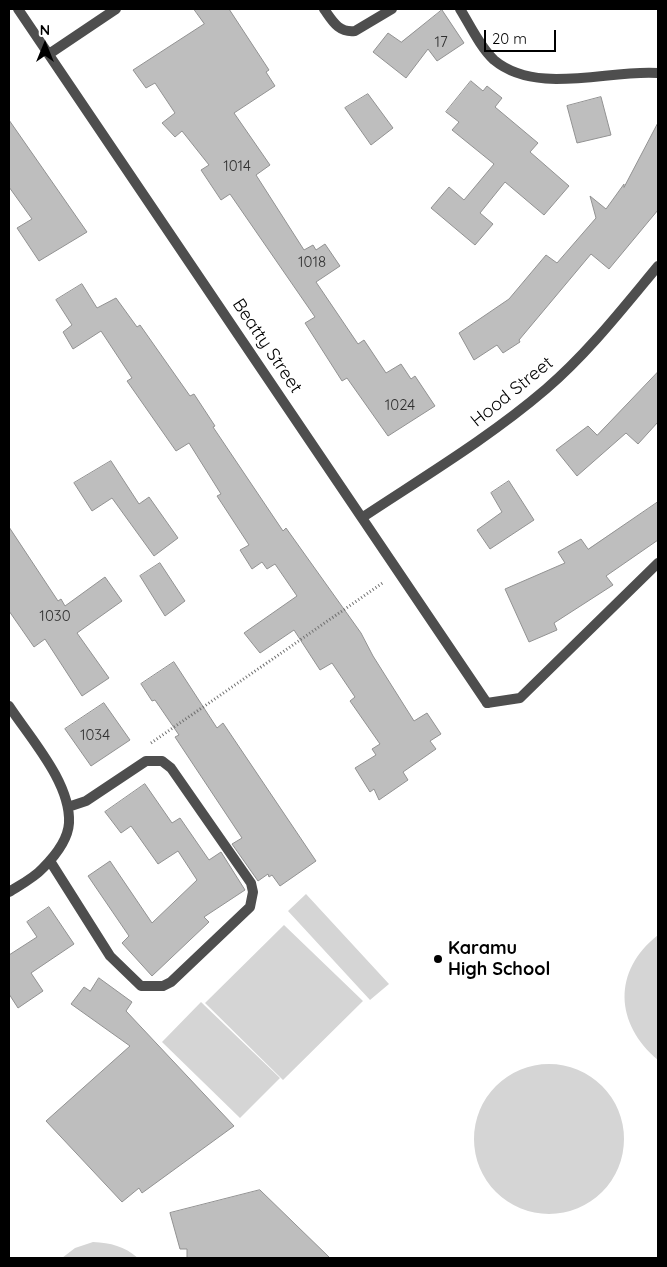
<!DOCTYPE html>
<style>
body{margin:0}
#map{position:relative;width:667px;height:1267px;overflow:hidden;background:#fff;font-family:Quicksand,sans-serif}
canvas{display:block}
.frame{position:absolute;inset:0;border:10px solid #000;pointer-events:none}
.north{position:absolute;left:20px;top:20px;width:50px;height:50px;-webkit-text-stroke:4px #fff;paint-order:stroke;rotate:0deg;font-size:14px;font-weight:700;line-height:20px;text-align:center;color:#000}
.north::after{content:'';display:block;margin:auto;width:18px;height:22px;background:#000;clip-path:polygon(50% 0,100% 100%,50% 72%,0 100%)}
.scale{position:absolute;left:484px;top:30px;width:72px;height:22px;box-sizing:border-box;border:2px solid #000;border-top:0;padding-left:6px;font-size:15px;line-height:18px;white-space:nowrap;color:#000;-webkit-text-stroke:4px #fff;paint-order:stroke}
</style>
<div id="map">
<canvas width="667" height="1267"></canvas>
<div class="frame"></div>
<div class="north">N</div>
<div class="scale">20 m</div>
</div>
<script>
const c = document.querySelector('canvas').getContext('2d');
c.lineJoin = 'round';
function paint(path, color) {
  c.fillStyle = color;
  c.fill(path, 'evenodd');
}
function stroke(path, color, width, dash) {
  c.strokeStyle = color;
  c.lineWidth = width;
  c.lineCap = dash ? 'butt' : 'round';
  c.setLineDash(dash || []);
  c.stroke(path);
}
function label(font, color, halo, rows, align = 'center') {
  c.font = font + ' Quicksand,sans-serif';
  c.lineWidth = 4.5;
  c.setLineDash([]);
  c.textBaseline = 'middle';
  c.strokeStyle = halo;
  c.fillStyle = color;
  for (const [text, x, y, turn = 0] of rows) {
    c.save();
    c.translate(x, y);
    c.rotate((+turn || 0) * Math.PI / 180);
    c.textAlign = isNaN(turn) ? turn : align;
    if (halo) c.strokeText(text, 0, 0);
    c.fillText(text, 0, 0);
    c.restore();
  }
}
const green = new Path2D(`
 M306,894L389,984L370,1000L288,911Z
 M284,925L363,1001L283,1080L205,1003Z
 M658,935V1060C615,1024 612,971 658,935Z
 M201,1002L280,1078L240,1118L162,1042Z
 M474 1139a75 75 0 1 1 150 0a75 75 0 1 1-150 0Z
 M93,1242C111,1243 124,1246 138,1258H62L75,1248Z`);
const building = new Path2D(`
 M194,9H229L269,70L266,72L275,86L234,113L270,165L256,175L304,250L313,245L316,250L325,244L340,266L316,282L358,344L364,340L386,373L401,364L411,379L415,376L435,406L388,436L347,378L342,381L305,323L315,317L230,194L221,200L201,170L209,165L182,131L175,137L162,123L175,113L155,83L146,88L133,70L204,24Z
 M442,10L464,43L437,61L428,49L406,78L373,52L388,33L401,42Z
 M471,81L483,91L487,86L502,98L495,107L538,143L530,152L569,186L544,215L505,182L480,213L493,224L475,245L431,208L449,187L464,200L494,164L452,130L459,122L446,112Z
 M368,94L393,128L371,145L345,108Z
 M601,97L611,135L577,143L567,106Z
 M9,120L87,232L39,261L17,228L32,219L9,187Z
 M658,123V210L609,269L591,254L519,340L520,342L503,353L497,345L474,360L459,333L509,299L546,255L557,263L596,218L590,196L606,209L624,184V187Z
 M82,284L97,308L116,298L137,327L140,325L190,396L194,394L215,426L213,427L283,531L286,528L361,633L373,656L414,721L427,713L441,734L430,741L436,749L403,772L408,780L379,800L374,789L370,792L355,768L376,755L372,749L380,744L350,701L355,697L332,663L320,670L294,630L260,653L244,633L297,596L275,564L267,569L262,562L252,569L240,550L249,545L217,496L221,494L189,443L176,451L127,381L132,378L101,331L73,349L63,332L72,325L56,300Z
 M658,372V422L638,444L626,433L577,476L556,450L588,426L597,435Z
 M111,461L139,504L149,497L178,538L154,556L112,498L92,511L74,483Z
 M509,481L534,520L490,549L477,530L502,512L491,493Z
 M658,502V540L606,576L613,585L554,623L557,630L529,642L505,589L565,563L558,552L581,539L588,549Z
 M9,527L58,601L61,599L65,606L105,577L122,601L77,633L109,678L82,696L45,639L34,647L9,611Z
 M160,563L185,601L165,616L140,576Z
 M174,662L217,728L223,723L316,861L280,886L272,875L269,877L268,874L258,881L232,844L242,838L175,737L179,735L155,700L152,701L141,684Z
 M104,703L130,740L91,766L65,729Z
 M145,784L172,823L180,818L209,860L221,852L245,890L204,917L209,922L152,976L122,943L129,936L88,876L110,861L152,923L197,880L178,851L158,864L131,826L121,833L105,812Z
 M49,907L74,944L31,973L43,991L18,1008L9,994V955L37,937L27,922Z
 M99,978L132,1002L126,1011L234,1126L142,1193L139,1188L122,1202L46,1121L130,1046L71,1004L84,987L90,991Z
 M260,1190L330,1258H187V1249H180L170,1213Z`);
const path = new Path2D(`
 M151,743L384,582`);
const service = new Path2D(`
 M487,703L520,698L658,563`);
const minor = new Path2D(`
 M18,9L487,703
 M324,9C332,20 338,33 355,31L392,9
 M460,9C470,25 480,47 494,60C537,96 609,69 658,73
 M49,54L116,9
 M363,517C425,476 490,437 546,389C588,353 623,308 658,266
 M9,706C30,738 71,783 69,823C68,840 54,857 43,868C34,878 20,885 9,892
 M50,861L110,956L141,986H163L171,982L250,907L253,892L251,883L171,768L162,761H146L86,801L68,807`);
const markers = [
 [438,959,5,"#000"]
];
const numberNames = [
 ["17",441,42],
 ["1014",237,166],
 ["1018",312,262],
 ["1024",400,405],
 ["1030",55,616],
 ["1034",95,735]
];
const streetNames = [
 ["Beatty Street",267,346,56],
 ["Hood Street",512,392,-39]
];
const poiNames = [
 ["Karamu",448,949],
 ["High School",448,970]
];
paint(green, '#d5d5d5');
paint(building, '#bebebe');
stroke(building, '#929292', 1);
stroke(path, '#707070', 3, [1, 2.5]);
stroke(service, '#4e4e4e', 10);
stroke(minor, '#4e4e4e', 10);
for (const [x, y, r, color] of markers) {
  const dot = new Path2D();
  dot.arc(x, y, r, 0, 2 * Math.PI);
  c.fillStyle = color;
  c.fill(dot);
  stroke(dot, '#fff', 2);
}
label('15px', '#303030', null, numberNames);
label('18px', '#000', '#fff', streetNames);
label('bold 18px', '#000', '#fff', poiNames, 'left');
</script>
